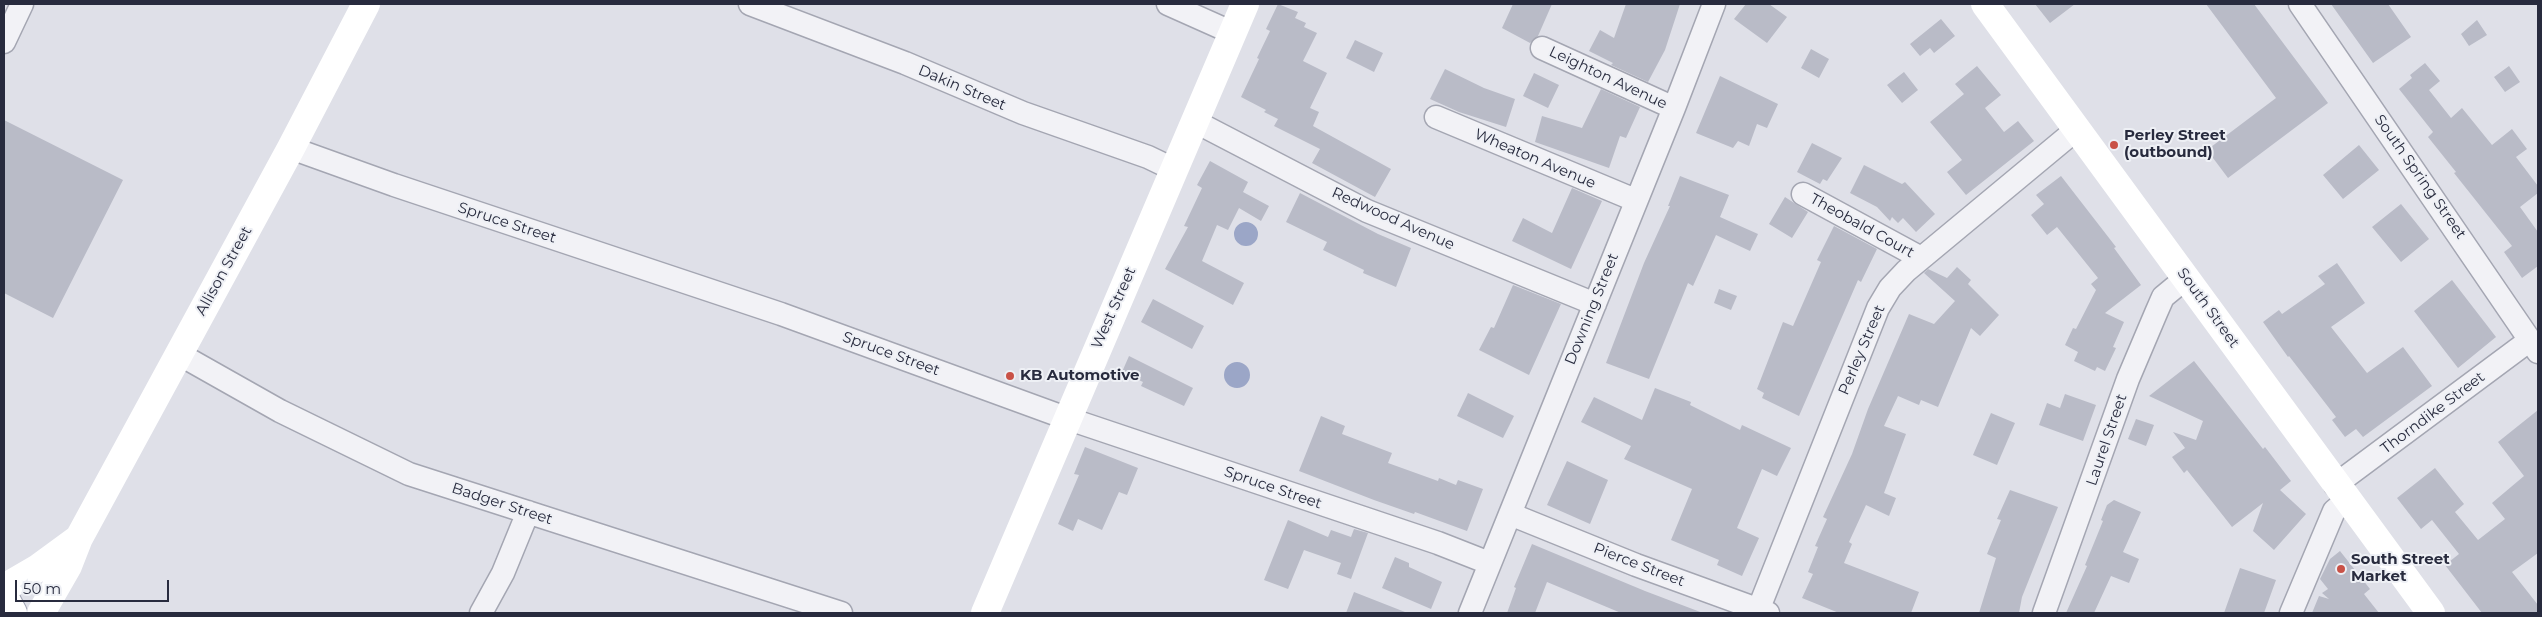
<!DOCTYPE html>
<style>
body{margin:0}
#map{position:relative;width:2542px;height:617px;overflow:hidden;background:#dfe0e8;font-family:Montserrat,sans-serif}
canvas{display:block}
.frame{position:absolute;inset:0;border:5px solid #282b3e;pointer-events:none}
.scale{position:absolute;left:15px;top:580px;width:154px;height:22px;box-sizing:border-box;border:2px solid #282b3e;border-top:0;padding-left:6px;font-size:15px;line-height:18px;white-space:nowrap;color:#282b3e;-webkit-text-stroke:4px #eef0f5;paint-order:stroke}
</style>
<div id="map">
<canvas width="2542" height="617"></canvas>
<div class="frame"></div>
<div class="scale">50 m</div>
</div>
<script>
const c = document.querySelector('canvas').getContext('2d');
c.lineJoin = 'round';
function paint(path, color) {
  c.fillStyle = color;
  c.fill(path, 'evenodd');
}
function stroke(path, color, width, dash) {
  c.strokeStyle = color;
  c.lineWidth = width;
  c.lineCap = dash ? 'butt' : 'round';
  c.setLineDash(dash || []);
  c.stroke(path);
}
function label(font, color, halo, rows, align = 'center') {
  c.font = font + ' Montserrat,sans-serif';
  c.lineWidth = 4;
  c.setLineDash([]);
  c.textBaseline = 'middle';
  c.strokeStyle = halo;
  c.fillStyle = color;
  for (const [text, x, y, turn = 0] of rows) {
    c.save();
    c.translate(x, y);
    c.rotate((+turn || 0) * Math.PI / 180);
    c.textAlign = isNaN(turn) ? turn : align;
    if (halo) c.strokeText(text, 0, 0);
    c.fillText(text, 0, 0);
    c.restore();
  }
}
const water = new Path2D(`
 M1234 234a12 12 0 1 1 24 0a12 12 0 1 1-24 0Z
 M1224 375a13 13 0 1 1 26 0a13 13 0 1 1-26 0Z`);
const building = new Path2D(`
 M1278,4L1298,12L1295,18L1306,23L1304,27L1317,33L1303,61L1327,73L1310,108L1319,112L1313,126L1391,169L1375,197L1312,163L1320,149L1274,126L1278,119L1264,112L1266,110L1241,97L1259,59L1257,58L1270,31L1266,29Z
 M1513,4H1552L1538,36L1530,43L1502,28Z
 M1626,4H1680L1665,50L1648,82L1611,65L1613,63L1589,51L1600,30L1614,38Z
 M1746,4H1769L1787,17L1767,43L1734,19Z
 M2035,4H2075L2050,23Z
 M2206,4H2254L2328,103L2228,178L2207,150L2276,98Z
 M2331,4H2388L2411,37L2373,63Z
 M1941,19L1955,36L1934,53L1930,48L1920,56L1910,44Z
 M2477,20L2487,35L2469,46L2461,34Z
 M1355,40L1383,53L1374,72L1346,58Z
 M1811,49L1829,59L1819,78L1801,68Z
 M2425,63L2440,81L2429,90L2451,118L2462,108L2492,145L2512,129L2527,149L2516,157L2538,186V193L2520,207L2538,232V266L2522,278L2504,252L2512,246L2454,173L2456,172L2428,137L2433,132L2399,89L2412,78L2410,75Z
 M1977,66L2001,95L1985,108L2004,132L2018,121L2034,141L1966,195L1947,172L1962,160L1930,122L1964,94L1955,84Z
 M2509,66L2520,82L2505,92L2494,77Z
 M1445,69L1484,88L1515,99L1506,127L1459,112L1430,99Z
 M1904,72L1918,90L1902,103L1887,85Z
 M1534,73L1559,85L1548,108L1523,96Z
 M1720,76L1778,104L1767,128L1757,124L1749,146L1738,141L1733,148L1696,133Z
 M1601,89L1640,107L1626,138L1620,136L1609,168L1535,142L1542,116L1582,128Z
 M4,120L123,180L53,318L4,293Z
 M1812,143L1842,158L1827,181L1823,179L1820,184L1797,172Z
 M2359,145L2379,170L2343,199L2323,175Z
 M1210,161L1248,182L1243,192L1269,206L1261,221L1239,208L1228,230L1217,225L1202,261L1244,283L1233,305L1165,269L1188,227L1184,226L1202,188L1197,185Z
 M1864,165L1902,184L1905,182L1935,214L1916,232L1903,218L1898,223L1892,217L1890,221L1877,207L1850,193Z
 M1680,176L1729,195L1720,217L1758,234L1750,251L1716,235L1693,286L1688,283L1649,379L1606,363L1644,263L1670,206H1668Z
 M2061,176L2116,247L2114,248L2141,285L2105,313L2124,322L2113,347L2116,348L2105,371L2097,367L2095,371L2074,361L2078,352L2065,345L2073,328L2076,329L2096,290L2091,284L2098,278L2057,227L2047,235L2031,215L2044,204L2036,195Z
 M1572,188L1602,201L1571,269L1512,241L1523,218L1552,233Z
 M1300,193L1378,234L1411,248L1396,287L1363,273L1364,270L1323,250L1327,242L1286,222Z
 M1785,197L1808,212L1792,238L1769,224Z
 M2401,204L2429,239L2401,262L2372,227Z
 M1834,226L1877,249L1861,282L1858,280L1799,416L1762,398L1764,393L1757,389L1783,322L1793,326L1821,262L1817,260Z
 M2337,263L2365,303L2331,327L2367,373L2403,347L2432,386L2363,437L2356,429L2345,437L2332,420L2336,417L2289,356L2288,357L2263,322L2279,310L2282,314L2325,284L2318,276Z
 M1957,267L1971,280L1968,284L1999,315L1980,336L1971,328L1938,407L1921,400L1919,405L1898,396L1884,426L1906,434L1884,493L1896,498L1889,516L1866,505L1849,542L1852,544L1844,563L1919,592L1911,613H1839L1802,598L1813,574L1808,572L1818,547L1815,546L1827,519L1823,517L1852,454L1868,409L1909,314L1934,324L1955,301L1924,273L1928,269L1947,278Z
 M2452,280L2496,337L2458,368L2414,311Z
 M1513,285L1561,304L1529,375L1479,350L1491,327L1494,328Z
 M1719,289L1737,296L1731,310L1714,303Z
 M1153,299L1204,326L1192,349L1141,322Z
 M1129,356L1193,388L1184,406L1141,386L1143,382L1122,372Z
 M2194,361L2263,449L2265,447L2291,481L2280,490L2306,514L2274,550L2253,531L2263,503L2232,527L2187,470L2184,473L2172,457L2185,448L2173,432L2196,440L2203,421L2149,396Z
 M1655,388L1691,402L1690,405L1740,430L1742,425L1791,448L1777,476L1762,469L1737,528L1759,538L1742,576L1717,565L1719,560L1671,540L1692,489L1624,459L1631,446L1581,422L1594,397L1642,420Z
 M1468,393L1514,416L1503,438L1457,416Z
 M2065,394L2096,405L2083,441L2039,425L2047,403L2060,408Z
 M2538,410V553L2512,572L2538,605V613H2482L2445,565L2459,554L2432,520L2421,529L2397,498L2435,468L2464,504L2455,512L2478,540L2505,519L2492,503L2524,476L2498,442Z
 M1991,413L2015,423L1997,465L1973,455Z
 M1321,416L1345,426L1342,434L1392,453L1388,463L1438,481L1439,478L1456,485L1458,480L1483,489L1467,531L1415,512L1414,514L1374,500L1299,471Z
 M2136,419L2154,425L2146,446L2128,439Z
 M1085,447L1138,468L1127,495L1119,492L1102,530L1078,519L1073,531L1058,524L1079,475L1074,474Z
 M1567,461L1608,480L1590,524L1547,505Z
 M2010,490L2058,507L2022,597L2019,613H1979L1996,558L1987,554L2001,520L1997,519Z
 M2114,500L2141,512L2123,552L2139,559L2129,583L2111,576L2094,613H2066L2087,566L2085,565L2103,521L2101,520L2107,505Z
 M1288,520L1328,537L1331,530L1351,537L1354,529L1368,533L1351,579L1337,574L1341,563L1304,550L1288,589L1264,580Z
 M1532,544L1645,591L1703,613H1621L1547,582L1535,613H1507L1516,588L1514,587Z
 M2340,551L2370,589L2364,594L2379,613H2312L2319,596L2329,599L2322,593L2328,589L2320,579L2330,559Z
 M1395,557L1409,563V567L1442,582L1431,609L1382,588Z
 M2240,568L2276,580L2264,613H2224Z
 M1354,592L1405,612V613H1346Z`);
const street = new Path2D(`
 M750,4L905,63L1023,113L1148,157L1175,170
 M1168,4L1233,33
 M2300,4L2538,352
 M4,42L22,4
 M1542,48L1674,108
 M1436,117L1635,200
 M1196,122L1367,211L1595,304
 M291,148L394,185L781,314L1066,418L1438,543L1489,563
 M1803,194L1921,258
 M179,354L280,411L409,474L841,613
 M2335,485L2530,340
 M1510,514L1636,565L1768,613
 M481,613L503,573L528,512
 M1470,613L1674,108L1714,4
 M1757,613L1878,308L1890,288L1906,271L2077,129
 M2044,613L2128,379L2156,313L2163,297L2186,278
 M2291,613L2334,511L2347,500`);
const secondary = new Path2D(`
 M1985,4L2431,613
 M4,588L38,568L79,538
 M41,613L68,566L79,538L291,148L366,4
 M985,613C1070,409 1159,207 1245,4`);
const primary = new Path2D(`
 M4,596L13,613`);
const markers = [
 [2114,145,5,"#c95247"],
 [1010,376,5,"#c95247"],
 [2341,569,5,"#c95247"]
];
const streetNames = [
 ["Leighton Avenue",1608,78,25],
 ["Dakin Street",962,88,23],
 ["Wheaton Avenue",1535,159,23],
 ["South Spring Street",2420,177,55],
 ["Redwood Avenue",1393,219,24],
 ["Spruce Street",507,223,18],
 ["Theobald Court",1862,226,29],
 ["Allison Street",224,271,-61],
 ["West Street",1114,308,-66],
 ["South Street",2208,308,54],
 ["Downing Street",1592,309,-68],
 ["Perley Street",1862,350,-67],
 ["Spruce Street",891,354,20],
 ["Thorndike Street",2433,413,-37],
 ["Laurel Street",2107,440,-71],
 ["Spruce Street",1273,488,19],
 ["Badger Street",502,504,18],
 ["Pierce Street",1639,565,21]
];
const poiNames = [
 ["Perley Street",2124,136],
 ["(outbound)",2124,153],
 ["KB Automotive",1020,376],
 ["South Street",2351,560],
 ["Market",2351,577]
];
paint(water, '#9ba6c7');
paint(building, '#b9bbc7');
stroke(street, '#a4a6b2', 25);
stroke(primary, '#9fa2b3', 30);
stroke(street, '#f2f2f6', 22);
stroke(secondary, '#fff', 28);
stroke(primary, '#fff', 28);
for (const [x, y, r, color] of markers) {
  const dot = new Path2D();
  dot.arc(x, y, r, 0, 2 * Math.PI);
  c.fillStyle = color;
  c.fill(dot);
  stroke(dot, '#eef0f5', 2);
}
label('15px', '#282b3e', '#eef0f5', streetNames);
label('bold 15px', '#282b3e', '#eef0f5', poiNames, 'left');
</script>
